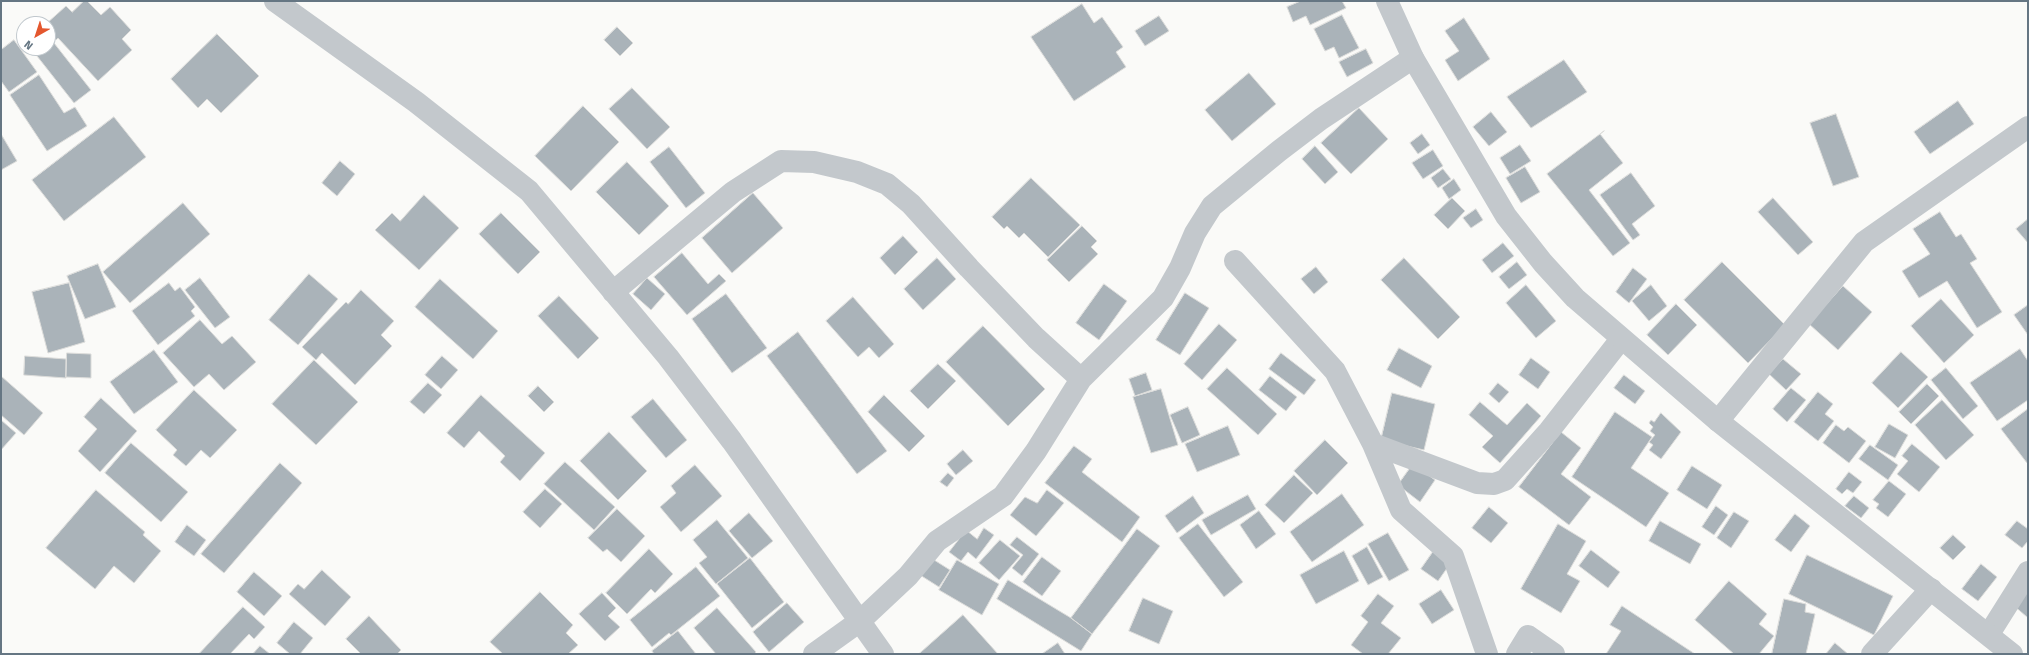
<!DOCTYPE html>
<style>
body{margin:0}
#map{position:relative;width:2029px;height:655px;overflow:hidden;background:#fafaf8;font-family:"Fira Sans",sans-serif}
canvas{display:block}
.frame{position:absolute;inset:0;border:2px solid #657683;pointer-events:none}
.north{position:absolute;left:16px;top:16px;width:40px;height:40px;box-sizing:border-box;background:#fff;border:1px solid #c1c8cd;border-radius:50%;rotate:219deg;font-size:11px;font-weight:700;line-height:16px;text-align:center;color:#657683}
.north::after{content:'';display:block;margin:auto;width:14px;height:18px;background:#e4572e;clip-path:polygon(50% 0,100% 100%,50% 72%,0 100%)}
</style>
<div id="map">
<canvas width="2029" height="655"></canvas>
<div class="frame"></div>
<div class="north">N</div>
</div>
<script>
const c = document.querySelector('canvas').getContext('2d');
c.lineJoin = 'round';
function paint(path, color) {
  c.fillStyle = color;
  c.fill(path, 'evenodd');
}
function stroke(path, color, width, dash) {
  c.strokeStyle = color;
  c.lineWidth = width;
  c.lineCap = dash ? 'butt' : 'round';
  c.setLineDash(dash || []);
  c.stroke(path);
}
const building = new Path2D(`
 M84,1H87L101,15L110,7L131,30L122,39L132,50L98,81L58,38L56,40L48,31V24H46L66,6L72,12Z
 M1301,1H1342L1346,8L1310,25L1306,16L1293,22L1287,7Z
 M1082,4L1094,23L1102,17L1123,47L1116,52L1126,67L1074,101L1031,37Z
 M1342,15L1359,48L1339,58L1334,47L1325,51L1314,29Z
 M1159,16L1169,31L1145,46L1135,31Z
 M1464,18L1490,59L1458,81L1445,60L1459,51L1445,31Z
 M617,27L633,43L620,56L604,40Z
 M217,34L259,76L221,113L207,99L198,108L171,79Z
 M14,40L37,72L9,92L1,81V50Z
 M54,43L91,90L74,103L37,56Z
 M1366,49L1373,63L1347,77L1339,62Z
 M1564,60L1587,92L1531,128L1507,97Z
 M1249,73L1276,104L1232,141L1205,110Z
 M39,75L64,113L75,107L87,126L47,151L10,95Z
 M632,88L670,127L647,149L609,109Z
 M1958,101L1974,124L1930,154L1914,132Z
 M583,106L619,142L571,191L535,156Z
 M1359,108L1388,139L1351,174L1321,143Z
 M1491,112L1507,132L1489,146L1473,127Z
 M1836,114L1859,177L1833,186L1810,123Z
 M114,117L146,157L64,221L32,180Z
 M1604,131L1600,134L1623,163L1589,190L1630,243L1613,256L1547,174Z
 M1,134L17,161L1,170Z
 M1422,134L1430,145L1418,154L1410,143Z
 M1520,145L1531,161L1510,174L1500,158Z
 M1315,146L1338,172L1325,184L1302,159Z
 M669,147L705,193L686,208L650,162Z
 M1433,150L1443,166L1423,179L1412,163Z
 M340,161L355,174L337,196L322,183Z
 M627,162L669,206L639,235L596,192Z
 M1525,167L1540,192L1521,203L1506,178Z
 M1443,169L1451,179L1438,188L1431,178Z
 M1631,173L1655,206L1632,224L1640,235L1633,240L1600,195Z
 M1031,178L1080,225L1048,257L1024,233L1019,238L1007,226L1004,229L992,217Z
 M1454,179L1461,190L1449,199L1442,188Z
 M753,193L783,228L732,273L702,238Z
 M424,195L459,228L419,270L375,230L392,213L400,221Z
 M1452,198L1465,211L1448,229L1434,215Z
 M1773,198L1813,242L1798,255L1758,212Z
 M183,203L210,234L130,303L103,272Z
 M1476,209L1483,220L1471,228L1463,218Z
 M1940,212L1956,237L1961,234L1977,259L1970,263L2002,312L1977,328L1947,281L1919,298L1902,271L1930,254L1913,229Z
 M501,213L540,252L518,274L479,234Z
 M2028,219V243L2016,229Z
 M1082,226L1097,241L1091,247L1098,254L1069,282L1047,260Z
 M903,236L918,252L895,275L880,258Z
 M1503,243L1514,256L1492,273L1482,260Z
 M682,253L708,284L719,274L726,281L687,315L654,277Z
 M937,258L956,279L923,310L904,289Z
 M1404,258L1460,317L1438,339L1381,280Z
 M1517,262L1527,275L1509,289L1499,277Z
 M1722,262L1785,325L1748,363L1684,300Z
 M98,264L116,307L85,319L67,276Z
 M1316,267L1328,282L1314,294L1301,279Z
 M1633,268L1647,279L1629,303L1616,292Z
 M309,274L338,299L298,345L269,320Z
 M200,278L230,317L215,328L185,290Z
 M647,278L665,294L651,310L633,294Z
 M440,279L498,331L473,359L415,307Z
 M69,283L85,342L48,353L32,292Z
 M169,283L175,291L180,287L195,307L191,311L195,316L158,345L132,311Z
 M1104,284L1127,301L1099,340L1076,323Z
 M1526,285L1556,321L1536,338L1506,303Z
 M1651,285L1667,306L1649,321L1632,301Z
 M1843,286L1872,312L1838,350L1809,324Z
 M361,290L394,321L381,335L392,346L355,385L322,353L316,360L302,347L346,302L348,304Z
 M1185,293L1209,308L1180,355L1156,340Z
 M726,294L767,348L732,373L692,319Z
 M559,296L599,338L578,359L538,316Z
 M853,297L894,344L879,358L869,347L858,357L826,321Z
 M1941,299L1974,335L1944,363L1911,326Z
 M1676,304L1697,325L1668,355L1647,335Z
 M2028,305V335L2014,315Z
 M200,320L222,344L232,336L256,362L224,390L209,374L194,387L163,353Z
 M1219,324L1237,340L1202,380L1184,364Z
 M983,326L1045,389L1008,426L946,362Z
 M798,332L887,451L857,474L767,356Z
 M1399,348L1432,366L1421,388L1387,370Z
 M2020,349L2028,361V400L1997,421L1970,383Z
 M154,350L178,382L134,414L110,382Z
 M1901,352L1928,377L1898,408L1872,383Z
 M67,353L91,354V378L66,377Z
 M1281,353L1316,380L1304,395L1269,369Z
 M25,356L66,359V378L24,375Z
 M442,356L458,370L441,389L425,375Z
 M1531,358L1550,372L1538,389L1519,375Z
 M1783,359L1801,374L1786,390L1769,374Z
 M314,360L358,402L316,445L272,404Z
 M938,364L956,381L928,409L910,391Z
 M1227,368L1277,414L1258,435L1207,389Z
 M1946,368L1978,406L1963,419L1931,380Z
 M1146,373L1152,390L1135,396L1129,379Z
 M1624,375L1645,391L1635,404L1614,388Z
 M1,376L43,413L24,435L1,415Z
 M1270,376L1297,397L1286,411L1259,390Z
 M428,383L442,395L424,414L410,402Z
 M1498,383L1509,392L1499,403L1489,394Z
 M1927,384L1939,396L1911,424L1899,412Z
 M538,386L554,402L544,412L528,396Z
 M1791,388L1806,400L1787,422L1773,409Z
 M1161,389L1178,445L1151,453L1133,397Z
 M194,390L237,430L210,458L201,450L186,466L173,455L177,450L156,430Z
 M1818,392L1833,404L1825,414L1834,421L1818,441L1794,422Z
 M1392,393L1435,404L1424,450L1381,440Z
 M481,395L545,453L520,481L500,462L505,456L479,431L464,448L447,433Z
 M884,395L925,436L909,452L868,412Z
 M101,398L137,431L100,472L78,451L97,429L84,417Z
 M653,399L687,440L666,458L631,417Z
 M1942,400L1974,435L1946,460L1915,425Z
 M1480,402L1507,425L1527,403L1541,416L1500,463L1482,447L1493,436L1469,415Z
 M1188,407L1200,435L1182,443L1170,415Z
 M2028,409V462L2027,463L2001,429Z
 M1615,412L1652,437L1631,468L1669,493L1646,527L1572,477Z
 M1661,413L1681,432L1661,459L1649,450L1653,445L1649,442L1655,435L1650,431L1653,427L1649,423L1651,420L1654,422Z
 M1,420L16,433L1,450Z
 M1889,424L1908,435L1895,458L1875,447Z
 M1836,425L1844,431L1848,427L1866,441L1849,463L1823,443Z
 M1228,426L1240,455L1197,472L1185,444Z
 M609,432L647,471L618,500L580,461Z
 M1561,432L1581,448L1561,474L1591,497L1569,525L1519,487Z
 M1325,440L1348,463L1317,495L1294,471Z
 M131,443L188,492L161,522L105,473Z
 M1912,444L1940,467L1919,492L1897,474L1908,461L1902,456Z
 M1870,445L1898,465L1888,480L1859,459Z
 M1074,446L1092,459L1082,472L1140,517L1122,542L1045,483Z
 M963,450L973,461L956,475L947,464Z
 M565,462L615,507L594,530L544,484Z
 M280,463L302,483L224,573L201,554Z
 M1413,464L1435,480L1420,502L1398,485Z
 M695,465L722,496L681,532L660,507L676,493L671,486Z
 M1692,466L1722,485L1707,509L1677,490Z
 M1849,472L1862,482L1853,493L1847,489L1842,494L1836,489Z
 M948,473L954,478L947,487L940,482Z
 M1294,475L1313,493L1284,523L1265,505Z
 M1889,481L1906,494L1888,517L1876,508L1879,504L1873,500Z
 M545,489L562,504L540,528L523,512Z
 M96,490L145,532L143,535L161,551L134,583L114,566L95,589L46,548Z
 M1047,490L1064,503L1036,536L1010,515L1025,497L1037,503Z
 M1342,494L1364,525L1312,562L1290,532Z
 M1248,495L1256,509L1211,535L1202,520Z
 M1193,496L1204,513L1177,533L1165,516Z
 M1854,496L1869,508L1861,518L1845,506Z
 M1716,506L1728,515L1714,535L1702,527Z
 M1489,507L1508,523L1491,543L1472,528Z
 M617,509L645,536L621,562L607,549L603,552L588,538Z
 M1259,511L1276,534L1256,549L1240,525Z
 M1734,512L1749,521L1731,548L1717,538Z
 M749,513L773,541L752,558L729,531Z
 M1795,514L1810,526L1791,552L1775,540Z
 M717,520L748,558L716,584L699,563L707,557L693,540Z
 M1660,521L1701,544L1690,564L1649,541Z
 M2017,521L2028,529V541L2022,548L2005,535Z
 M1198,524L1243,582L1224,597L1179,538Z
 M1558,524L1586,541L1567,574L1580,581L1561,613L1521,589Z
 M187,525L206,540L194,556L175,542Z
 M984,528L994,535L976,559L968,552L961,561L949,552L966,530L977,539Z
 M1137,529L1160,546L1092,634L1071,618Z
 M1388,533L1409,570L1389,581L1368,544Z
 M1953,535L1966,547L1953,560L1940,548Z
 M1017,537L1039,554L1022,576L1012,568L1023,555L1010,545Z
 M1000,540L1020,556L999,580L979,563Z
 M1367,547L1383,577L1368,585L1352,556Z
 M649,549L673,574L655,593L651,589L627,614L606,593Z
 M1435,549L1452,561L1438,581L1421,569Z
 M1591,550L1620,572L1608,588L1579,566Z
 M1344,551L1359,581L1316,604L1300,575Z
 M1807,555L1893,596L1874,635L1789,594Z
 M1042,557L1061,571L1042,596L1023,582Z
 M750,558L784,602L752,628L717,584Z
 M931,558L950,570L939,587L920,575Z
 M957,560L999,584L982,615L939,590Z
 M1981,564L1997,577L1978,601L1962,589Z
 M696,567L720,596L671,635L669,633L652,647L630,620Z
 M322,570L351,597L325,626L289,594L298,584L304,589Z
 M254,572L282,596L264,616L237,592Z
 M1008,580L1071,618L1092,634L1081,651L997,599Z
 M1729,581L1767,614L1759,624L1774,636L1759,654H1734L1695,620Z
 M2028,587V616L2027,617L2013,605Z
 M1441,590L1454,610L1432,624L1419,604Z
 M540,592L573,625L566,633L578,645L568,654H503L490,642Z
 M602,593L616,608L608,616L620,627L605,641L579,614Z
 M1378,594L1394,606L1381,623L1401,638L1388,654H1363L1351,645L1368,622L1361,616Z
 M1143,598L1173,611L1159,644L1129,631Z
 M1784,599L1806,604L1805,612L1815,614L1806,654H1772Z
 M787,603L804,622L769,652L753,632Z
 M1622,606L1695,654H1606L1621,631L1610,625Z
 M243,607L265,627L254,639L249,634L230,654H199Z
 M717,608L756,652L754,654H716L694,628Z
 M963,615L998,654H919Z
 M369,616L401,650L397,654H361L346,639Z
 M294,622L313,638L300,654H290L277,643Z
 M678,631L696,654H654L652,651Z
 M1058,643L1065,654H1042Z
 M1835,643L1848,654H1826Z
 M260,646L270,654H253Z`);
const minor = new Path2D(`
 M275,1L416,102L529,191L668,357L732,441L883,654
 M1235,261L1335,371L1373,444L1401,510L1453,556L1487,654
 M613,292L733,192L781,161L814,162L857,172L887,184L911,204L969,268L1036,338L1081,379
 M1718,421L1864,242L2028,127
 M1373,444L1477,483L1494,484L1505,480L1549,431L1621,339
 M1989,634L2028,572
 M814,654L860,621L908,576L937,541L1003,496L1036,451L1081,379L1163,298L1180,268L1195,233L1212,206L1279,151L1321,119L1413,58
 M1517,654L1528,636L1554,654
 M1872,654L1931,589`);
const tertiary = new Path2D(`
 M1387,1L1413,58L1506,216L1543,263L1575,298L1718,421L2012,654`);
paint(building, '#aab3b9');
stroke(building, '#dcdcda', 1);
stroke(minor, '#c3c8cc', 22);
stroke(tertiary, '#c3c8cc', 22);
</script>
